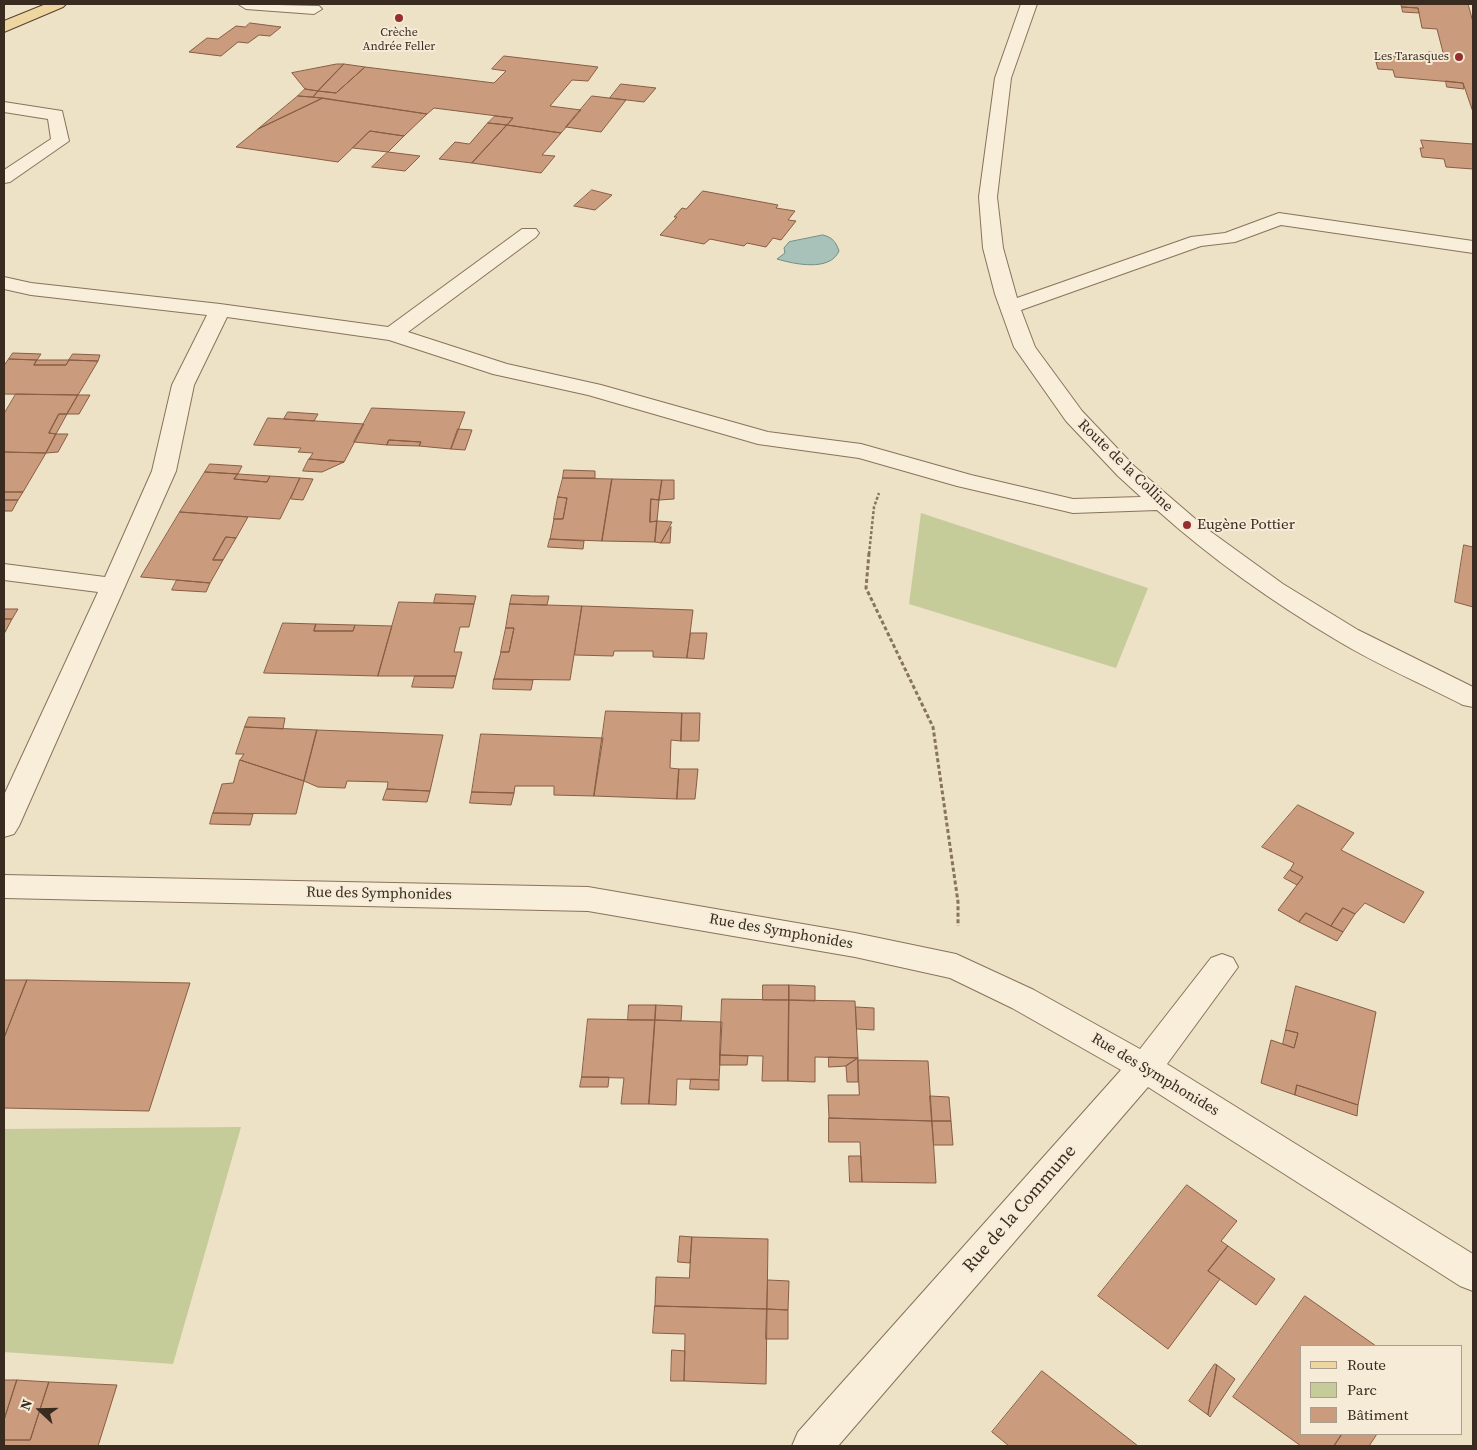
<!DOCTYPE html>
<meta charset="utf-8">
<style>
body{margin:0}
#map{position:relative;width:1477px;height:1450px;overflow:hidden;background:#ede1c6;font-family:"Source Serif 4",serif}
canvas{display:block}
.frame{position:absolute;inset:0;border:5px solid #392b20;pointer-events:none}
.legend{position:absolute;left:1300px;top:1345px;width:162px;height:90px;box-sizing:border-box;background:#f5ebd6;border:1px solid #aa9e8d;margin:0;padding:6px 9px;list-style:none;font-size:15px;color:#392b20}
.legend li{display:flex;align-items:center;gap:10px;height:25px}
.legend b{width:25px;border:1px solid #aa9e8d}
.north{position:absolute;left:15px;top:1385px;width:50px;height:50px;-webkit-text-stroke:4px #f5ebd6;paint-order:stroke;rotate:291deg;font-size:14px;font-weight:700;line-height:20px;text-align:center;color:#392b20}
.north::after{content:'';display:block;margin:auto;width:18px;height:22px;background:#392b20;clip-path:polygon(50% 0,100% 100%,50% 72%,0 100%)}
</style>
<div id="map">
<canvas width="1477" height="1450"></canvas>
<div class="frame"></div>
<ul class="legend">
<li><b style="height:6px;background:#efd5a0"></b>Route</li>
<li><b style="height:14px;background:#c6cb9a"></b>Parc</li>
<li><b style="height:14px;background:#ca9c7d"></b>Bâtiment</li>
</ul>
<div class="north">N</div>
</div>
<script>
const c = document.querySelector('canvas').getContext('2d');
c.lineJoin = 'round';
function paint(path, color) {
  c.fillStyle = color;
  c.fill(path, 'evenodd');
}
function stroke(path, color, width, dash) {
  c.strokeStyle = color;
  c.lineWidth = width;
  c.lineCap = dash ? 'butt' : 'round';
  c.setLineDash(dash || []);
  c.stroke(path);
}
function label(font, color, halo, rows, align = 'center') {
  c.font = font + ' "Source Serif 4",serif';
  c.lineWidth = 4;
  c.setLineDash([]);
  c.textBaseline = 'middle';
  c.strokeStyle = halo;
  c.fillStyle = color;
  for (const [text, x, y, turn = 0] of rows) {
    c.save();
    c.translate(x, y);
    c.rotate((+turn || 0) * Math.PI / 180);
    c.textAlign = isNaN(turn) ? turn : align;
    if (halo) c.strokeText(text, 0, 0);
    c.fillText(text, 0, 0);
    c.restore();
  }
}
const green = new Path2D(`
 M921,513L1148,588L1116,668L909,604Z
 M241,1127L173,1364L4,1352V1129Z`);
const water = new Path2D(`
 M823,235C832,237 836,242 839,251C830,272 794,264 777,259L785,253L784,248L789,242Z`);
const building = new Path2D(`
 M1401,4H1468L1473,22V112L1463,83L1395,77L1393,70L1378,69L1376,62H1379V55L1445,60L1437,29L1422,28L1418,8L1402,7Z
 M1402,7L1418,8L1419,13L1403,12Z
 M250,23L281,27L270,36L259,35L248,43L238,42L221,56L189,52L207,38L218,39L236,26L245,27Z
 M1429,52L1444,54L1445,60L1430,59Z
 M504,56L598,67L588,81L572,80L550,106L581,110L561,133L507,125L513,118L434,108L427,114L313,97L318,91L336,93L365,67L494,83L506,71L492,69Z
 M337,64H344L318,91L305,89L292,73Z
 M344,64L365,67L336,93L318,91Z
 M1446,81L1463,83L1464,89L1447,87Z
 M621,84L656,88L644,102L610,98Z
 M305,89L318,91L313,97L298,96Z
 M298,96L323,98L258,129Z
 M592,96L626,100L601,132L566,127Z
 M323,98L427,114L404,136L370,131L338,162L236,147L258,129Z
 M495,116L513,118L507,125L488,123Z
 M488,123L507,125L472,163L439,159L455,142L469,144Z
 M507,125L561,133L542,155L555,156L541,173L472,163Z
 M370,131L404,136L388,152L353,148Z
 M1421,140L1473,144V169L1446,167L1444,159L1422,157L1420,148H1423Z
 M388,152L420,156L405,171L372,167Z
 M592,190L612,195L595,210L574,206Z
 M703,191L778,205L776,208L795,211L788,220L796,221L781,240L773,238L766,247L747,243L744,246L710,239L704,244L660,235L677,217H674L682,208L686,209Z
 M13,353L41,354L37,360L9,359Z
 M73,354L100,355L98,361L69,360Z
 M9,359L37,360L34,365H66L69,360L98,361L78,395L4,394V366Z
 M37,360H69L66,365H34Z
 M16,394L78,395L67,414H59L49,433L56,434L46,453L4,452V414Z
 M78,395H90L79,414H67Z
 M372,408L465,412L451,449L419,446L421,442L389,440L387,445L354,442Z
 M288,412L318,414L314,421L284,419Z
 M59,414H67L56,434L49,433Z
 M268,418L364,424L344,462L309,459L313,453L298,452L301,448L254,445Z
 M458,429L472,430L465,450L451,449Z
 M56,434H68L58,452L46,453Z
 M389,440L421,442L419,446L387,445Z
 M4,452L46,453L23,492H4Z
 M309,459L344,462L322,472L303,471Z
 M210,464L242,466L238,474L205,472Z
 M564,470L595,471V478H563Z
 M205,472L238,474L234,479L267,482L270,476L300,478L280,519L180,512Z
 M238,474L270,476L267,482L234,479Z
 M300,478L313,479L303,500L291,499Z
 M563,478L612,479L602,541L550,539L554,519H563L567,498L558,497Z
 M612,479L662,480L659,500L651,499L650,522L657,521L655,542L602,541Z
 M662,480H674V499L659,500Z
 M4,492H23L18,500H4Z
 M558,497L567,498L563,519H554Z
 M651,499L659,500L657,521L650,522Z
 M4,500H18L12,511H4Z
 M180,512L248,517L236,538L226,537L213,560H223L210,583L141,577Z
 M657,521L672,522L661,543L655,542Z
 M671,527L670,543H661Z
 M226,537L236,538L223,560H213Z
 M550,539L584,541L583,549L548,547Z
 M1464,545L1473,547V607L1455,602Z
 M177,580L210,583L206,592L172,590Z
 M436,594L476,596L474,604L434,603Z
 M512,595L532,596H549L547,605L510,604Z
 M399,602L474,604L469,627H460L454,652H462L456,676H378Z
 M510,604L582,606L570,680L494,679L501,652H509L514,628H506Z
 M582,606L693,610L687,658L653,657V651H614L613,656L575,655Z
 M4,609H18L12,619H4Z
 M4,619H12L4,634Z
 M283,623L316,624L314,631H353L355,625L392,626L378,676L264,673Z
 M316,624L355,625L353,631H314Z
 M506,628H514L509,652H501Z
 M691,633H707L704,659L687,658Z
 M415,676H456L453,688L412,687Z
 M494,679L533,680L531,690L493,689Z
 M606,711L682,713L681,741L671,740L670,768L679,769L677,799L594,796Z
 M682,713H700L699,741H681Z
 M249,717L285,718L283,729L245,727Z
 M245,727L317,730L304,781L240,760L244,754H236Z
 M317,730L443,735L430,791L387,789L388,782L347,781L345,788L318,787L304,781Z
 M481,734L603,738L594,796L554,795V786H515L514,793L472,792Z
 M240,760L304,781L296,814L213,813L222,784L233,783Z
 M679,769H698L695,799H677Z
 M387,789L430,791L427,802L383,800Z
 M472,792L514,793L511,805L470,803Z
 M1298,805L1354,833L1341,850L1424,892L1404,923L1365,903L1355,914L1343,908L1331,926L1306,913L1299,922L1278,910L1303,877L1290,870L1294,863L1262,847Z
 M213,813L253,814L250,825L210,824Z
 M1290,870L1303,877L1297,885L1284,878Z
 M1343,908L1355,914L1343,932L1331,926Z
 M1306,913L1331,926L1343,932L1337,941L1299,922Z
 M4,980H27L4,1038Z
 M27,980L190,983L149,1111L4,1108V1038Z
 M763,985H789V1000H763Z
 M789,985L815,986V1001L789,1000Z
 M1296,986L1376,1012L1358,1105L1297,1085L1295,1095L1261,1083L1271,1040L1294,1048L1298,1033L1286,1030Z
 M722,999L789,1000L788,1081H762L763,1056L720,1055Z
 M789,1000L855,1001L858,1058L815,1057V1082L788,1081Z
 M629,1005H656L655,1020H628Z
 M656,1005L682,1006L681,1021L655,1020Z
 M856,1007L874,1008V1030L857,1029Z
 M588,1019L655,1020L649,1104H621L624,1078L582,1077Z
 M655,1020L722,1022L719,1080L677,1079L676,1105L649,1104Z
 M1286,1030L1298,1033L1294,1048L1283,1044Z
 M720,1055L748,1056L747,1065H720Z
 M829,1057L858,1058L846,1066L829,1067Z
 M858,1058V1082H847L846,1066Z
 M858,1060L928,1061L932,1121L829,1118L828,1095H859Z
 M582,1077H609L608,1087H580Z
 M691,1079L719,1080V1090L690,1089Z
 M1297,1085L1358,1105L1357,1116L1295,1095Z
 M930,1096L949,1097L951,1121H932Z
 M829,1118L932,1121L936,1183L862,1182L860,1142H829Z
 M932,1121H951L953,1145H934Z
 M849,1156H861L862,1182H850Z
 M1187,1185L1237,1221L1221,1241L1228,1246L1208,1271L1220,1279L1168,1349L1098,1296Z
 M680,1236L692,1237L690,1263L678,1262Z
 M692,1237L768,1239L767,1309L655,1306L656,1277L689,1278Z
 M1228,1246L1275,1279L1256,1305L1208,1271Z
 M768,1280L789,1281L788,1310L767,1309Z
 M1305,1296L1376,1346H1301V1434H1342L1334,1446H1301L1233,1397Z
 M655,1306L767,1309L766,1384L684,1381L685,1334L653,1333Z
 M767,1309L788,1310V1339H766Z
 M672,1350L685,1351L684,1381H671Z
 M1215,1364L1217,1365L1208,1415L1189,1401Z
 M1217,1365L1235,1379L1210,1417L1208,1415Z
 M1042,1371L1138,1446H1009L992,1432Z
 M4,1380H17L4,1420Z
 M17,1380L49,1382L30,1440H4V1420Z
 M49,1382L117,1385L98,1446H4V1440H30Z
 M1342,1434H1377L1369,1446H1334Z`);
const pathFar1 = new Path2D(`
 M869,554L874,507L879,493`);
const path = new Path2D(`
 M869,553L866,588L933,727L958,902V926`);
const minor = new Path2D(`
 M238,4L319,6L322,9L314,14L246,9Z
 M1021,4H1037L1011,78L997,197L1003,248L1017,298L1191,237L1225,233L1279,213L1473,241V253L1281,225L1235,242L1201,246L1021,310L1035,347L1082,411L1134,466L1207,529L1283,584L1358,630L1473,687V707L1463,705C1422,684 1378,665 1338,641C1274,603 1213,560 1157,510L1073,513L957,486L859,458L758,444L588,395L493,374L389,340L227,317L194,385L176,471L19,826L14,834L4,837V795L98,592L4,580V564L105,577L152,471L172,385L207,315L31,295L4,289V277L31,283L220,304L388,327L522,229H536L539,233L536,237L408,332L507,364L601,385L768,432L861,444L971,475L1073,499L1141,497L1118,476L1066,421L1014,347L995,294L983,248L979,197L995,78Z
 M4,102L62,111L69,141L10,182L4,183V170L51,139L48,119L4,112Z
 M4,875L588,887L855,933L956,954L1034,990L1140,1049L1211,958L1222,954L1233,958L1238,967L1167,1064L1473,1254V1291L1460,1286L1148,1087L838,1446H792L798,1432L1121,1070L1012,1008L950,978L855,957L588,911L4,898Z`);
const major = new Path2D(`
 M46,4H66L63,7L4,32V21Z`);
const markers = [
 [399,18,5,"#962e30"],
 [1459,57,5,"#962e30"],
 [1187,525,5,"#962e30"]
];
const farPoinames = [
 ["Crèche",399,33],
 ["Andrée Feller",399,47],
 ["Les Tarasques",1449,57,"right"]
];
const streetNames = [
 ["Route de la Colline",1125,466,44],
 ["Rue des Symphonides",379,894,1],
 ["Rue des Symphonides",781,932,10],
 ["Rue des Symphonides",1155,1075,31]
];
const poiNames = [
 ["Eugène Pottier",1197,525]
];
const nearStreetnames = [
 ["Rue de la Commune",1020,1209,-49]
];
paint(green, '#c6cb9a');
paint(water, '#a8c1b9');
stroke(water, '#6e8f87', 1);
paint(building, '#ca9c7d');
stroke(building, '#875d43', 1);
stroke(minor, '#88735c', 2);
stroke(major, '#564130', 2);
stroke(pathFar1, '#88735c', 2.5, [3, 2]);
stroke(path, '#88735c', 3, [4, 2.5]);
paint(minor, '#f8eeda');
paint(major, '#efd5a0');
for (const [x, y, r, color] of markers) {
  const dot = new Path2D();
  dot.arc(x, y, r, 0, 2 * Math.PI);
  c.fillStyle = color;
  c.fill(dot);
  stroke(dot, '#f5ebd6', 2);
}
label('12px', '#392b20', '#f5ebd6', farPoinames);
label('15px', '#392b20', '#f5ebd6', streetNames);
label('15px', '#392b20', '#f5ebd6', poiNames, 'left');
label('18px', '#392b20', '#f5ebd6', nearStreetnames);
</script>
